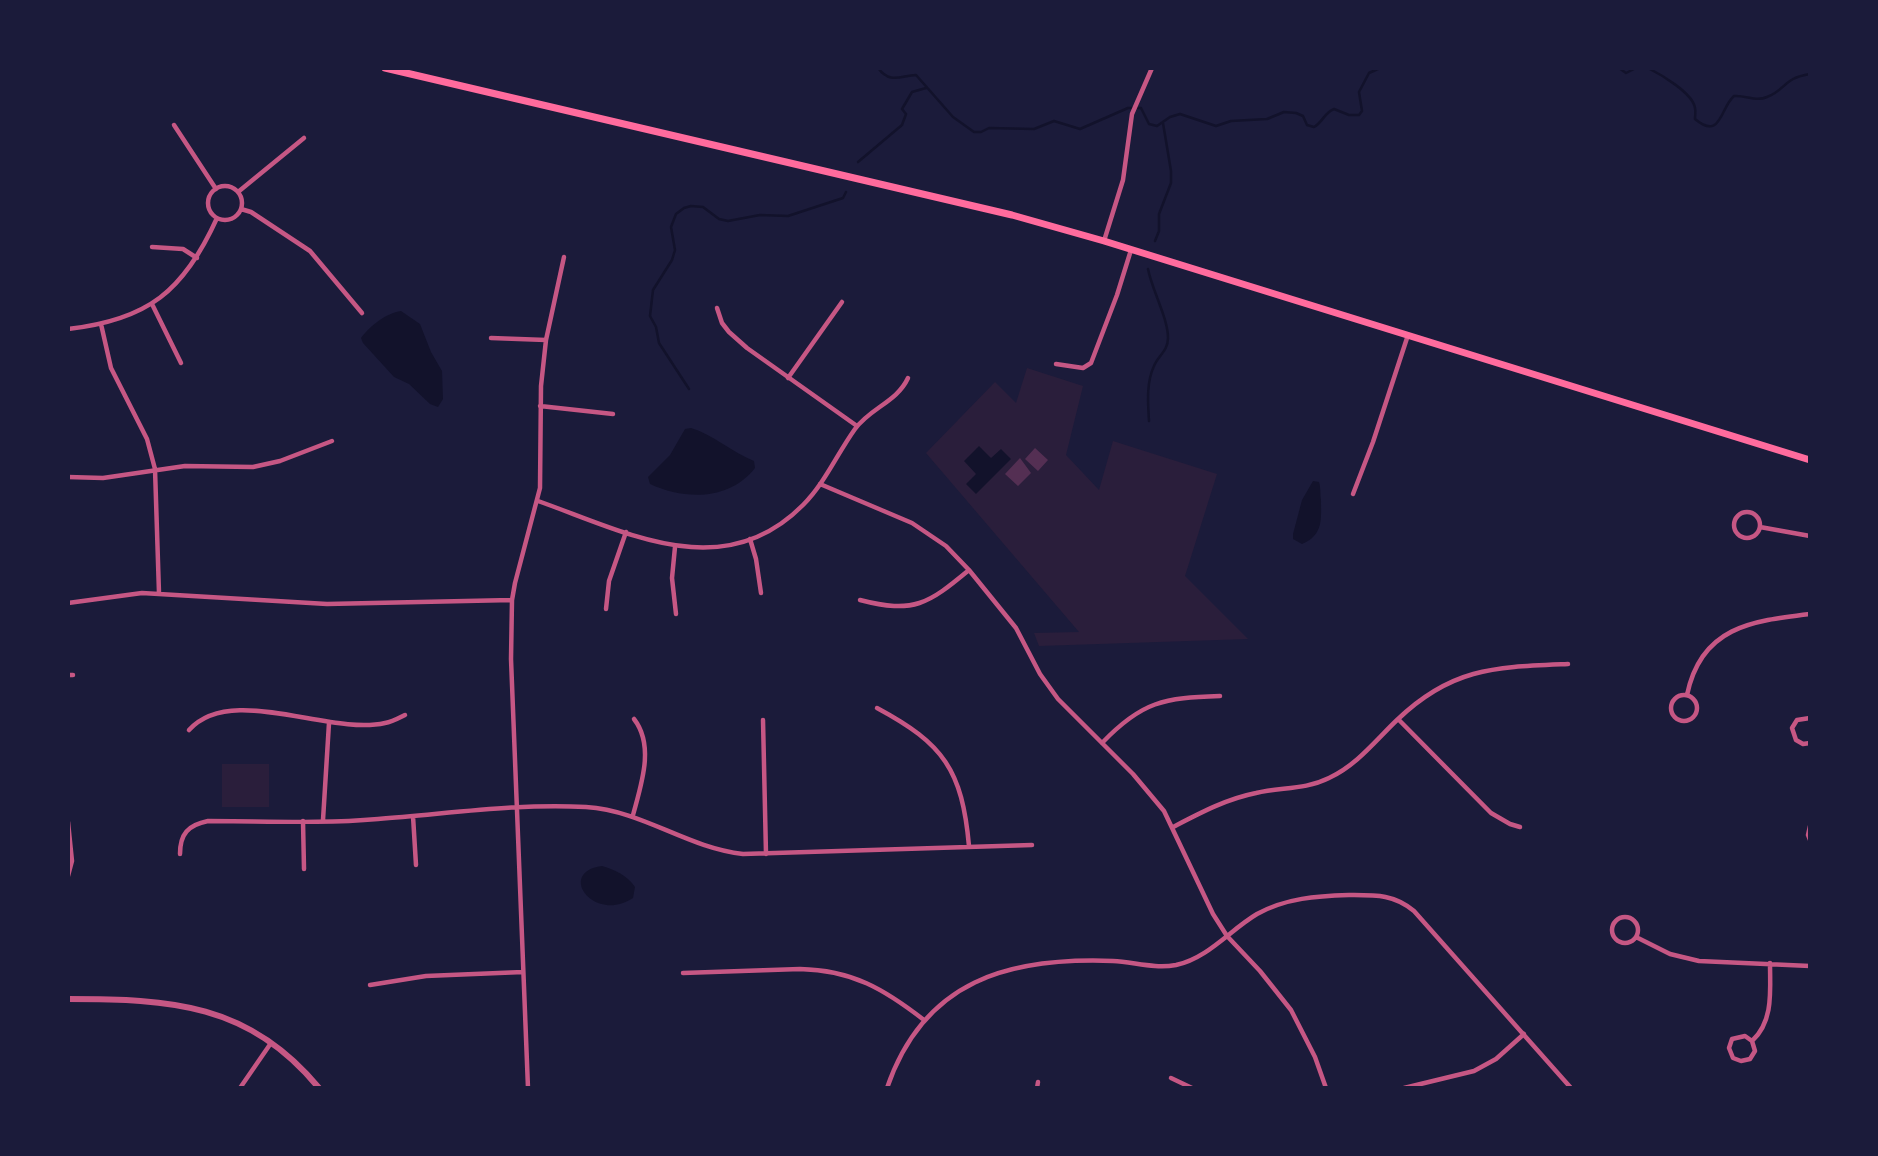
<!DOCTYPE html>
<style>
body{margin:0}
#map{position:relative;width:1878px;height:1156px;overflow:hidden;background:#1b1b3a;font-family:"Alegreya Sans",sans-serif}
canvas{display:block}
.frame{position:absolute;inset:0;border:70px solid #1b1b3a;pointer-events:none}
</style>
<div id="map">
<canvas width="1878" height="1156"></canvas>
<div class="frame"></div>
</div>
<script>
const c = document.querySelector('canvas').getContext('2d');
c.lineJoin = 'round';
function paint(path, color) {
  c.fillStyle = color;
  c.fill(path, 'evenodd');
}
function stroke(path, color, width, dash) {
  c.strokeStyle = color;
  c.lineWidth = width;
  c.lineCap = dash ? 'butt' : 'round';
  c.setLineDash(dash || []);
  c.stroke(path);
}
const green = new Path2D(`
 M1027,368L1083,386L1066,455L1099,490L1113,441L1217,474L1185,576L1248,639L1039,646L1034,633L1079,632L926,453L995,382L1016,403Z
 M222,764H269V807H222Z`);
const water = new Path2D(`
 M401,311L420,324L431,352L442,371L443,399L438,407L430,404L409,384L394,377L363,343L361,338C370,326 386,313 401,311Z
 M691,428C712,434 732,452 754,461L755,468C729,501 685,500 650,484L648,477L670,455L685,429Z
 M979,446L991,458L1001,449L1011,459L976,494L966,484L976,474L964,461Z
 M1313,481L1319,482C1321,489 1320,493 1321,500C1321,518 1324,535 1302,544L1293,539V534L1302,500Z
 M602,866C615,870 627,875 635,887L633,898C594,924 556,872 602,866Z`);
const stream = new Path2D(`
 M878,68C890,84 900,76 916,75L953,117L974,132H981L989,128L1034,129L1054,121L1080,129L1128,108H1141L1149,124L1157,126L1170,117L1180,114L1216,126L1231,121L1267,119L1284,112L1296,113L1303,116L1307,125L1314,127C1323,122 1324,113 1334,109L1349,115H1359L1362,111L1359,92L1369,73L1380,68
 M1619,68L1626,73L1636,68
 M1648,68C1660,74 1693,93 1695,108C1696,111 1695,115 1695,119C1721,141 1720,108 1734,96C1746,95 1756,102 1767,97C1786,90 1783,78 1810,74
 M858,162L902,125L906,114L902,109L912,92L926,88
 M1155,241L1159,231V214L1171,183V171L1163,123
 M1148,269C1152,290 1168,318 1168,338C1168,351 1158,356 1154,366C1146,383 1148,404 1149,421
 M689,389L659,343L656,327L650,316L653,290L672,260L675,250L671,227L676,214L684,208L691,206L703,207L719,219L728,221L760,215L788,216L843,198L846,192`);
const building = new Path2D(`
 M1035,448L1048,460L1038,471L1025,459Z
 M1020,458L1031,473L1018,486L1005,474Z`);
const minor = new Path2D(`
 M174,125L216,189
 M208 203a17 17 0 1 1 34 0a17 17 0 1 1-34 0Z
 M238,192L304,138
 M241,209L251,212L310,251L362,313
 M1104,241L1123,180L1132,114L1152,68
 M152,247L183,249L197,258
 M152,304L181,363
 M717,308L722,323L729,332L747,348L857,426
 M101,324L111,368L147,439L155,469L159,593
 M68,329C148,320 184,291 217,218
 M491,338L546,340
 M1056,364L1083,368L1091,363L1117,295L1131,250
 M788,378L842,302
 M540,406L613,414
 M68,477L103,478L185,466L253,467L280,461L332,441
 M820,484L912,523L946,546L969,570L1016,628L1040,674L1058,699L1133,774L1164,811L1213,914L1227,936L1260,971L1291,1010L1315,1057L1326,1088
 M1353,494L1373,442L1408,335
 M538,501C626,532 723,586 803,505C825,483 837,454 855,429C870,408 897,402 908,378
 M1734 525a13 13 0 1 1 26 0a13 13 0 1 1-26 0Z
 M1760,527L1810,536
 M750,539L756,559L761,593
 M675,547L672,578L676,614
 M860,600C914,614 928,604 969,570
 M68,603L142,593L327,604L512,600
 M606,609L609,581L626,532
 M68,675H73
 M1671 708a13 13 0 1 1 26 0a13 13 0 1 1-26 0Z
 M1687,695C1701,627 1751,621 1810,614
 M877,708C944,744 962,770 969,846
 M1810,718L1797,720L1792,728L1796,740L1803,744L1810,743
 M1398,719L1491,813L1510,824L1520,827
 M763,720L766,854
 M189,730C231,683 329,736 385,723C392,722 399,718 405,715
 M1102,743C1142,701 1164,698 1220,696
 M633,815C641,785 655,746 634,719
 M413,816L416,865
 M323,820L329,723
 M303,821L304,869
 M68,822L72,861L68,876
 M1810,826L1808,835L1810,840
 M1173,827C1200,813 1226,799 1256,793C1281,787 1305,790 1329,778C1357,765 1375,741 1397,720C1452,667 1496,667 1568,664
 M180,854C180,834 188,825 208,821C264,821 322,824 378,819C447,814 517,803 586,807C644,811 685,847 743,854L1032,845
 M1612 930a13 13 0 1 1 26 0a13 13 0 1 1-26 0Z
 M1636,937L1670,954L1699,961L1810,966
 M683,973L800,969C852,970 884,989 924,1020
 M370,985L426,976L523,972
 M1752,1041L1755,1051L1750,1059L1741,1061L1733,1058L1729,1048L1732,1039L1745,1036L1752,1041C1774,1021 1770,990 1770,963
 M1171,1078L1192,1088
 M240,1088L271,1043
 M528,1088L511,659L512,600L515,583L540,488L541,386L546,340L564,257
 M887,1088C924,980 1009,957 1113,961C1134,962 1154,969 1176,965C1208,958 1230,930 1257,914C1286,898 1317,896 1349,895C1375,895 1394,894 1414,911L1571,1088
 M1037,1088L1038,1082
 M1404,1088L1474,1071L1496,1059L1524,1034`);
const tertiary = new Path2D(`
 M68,999C170,999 249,1003 319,1088`);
const secondary = new Path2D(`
 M385,68L1012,215L1104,241L1810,460`);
paint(green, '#2a1e3b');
paint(water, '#12122b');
stroke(stream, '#12122b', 2.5);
paint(building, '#542f53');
stroke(minor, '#c65784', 4.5);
stroke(tertiary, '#c65784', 6);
stroke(secondary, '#ff6b9d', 7);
</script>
